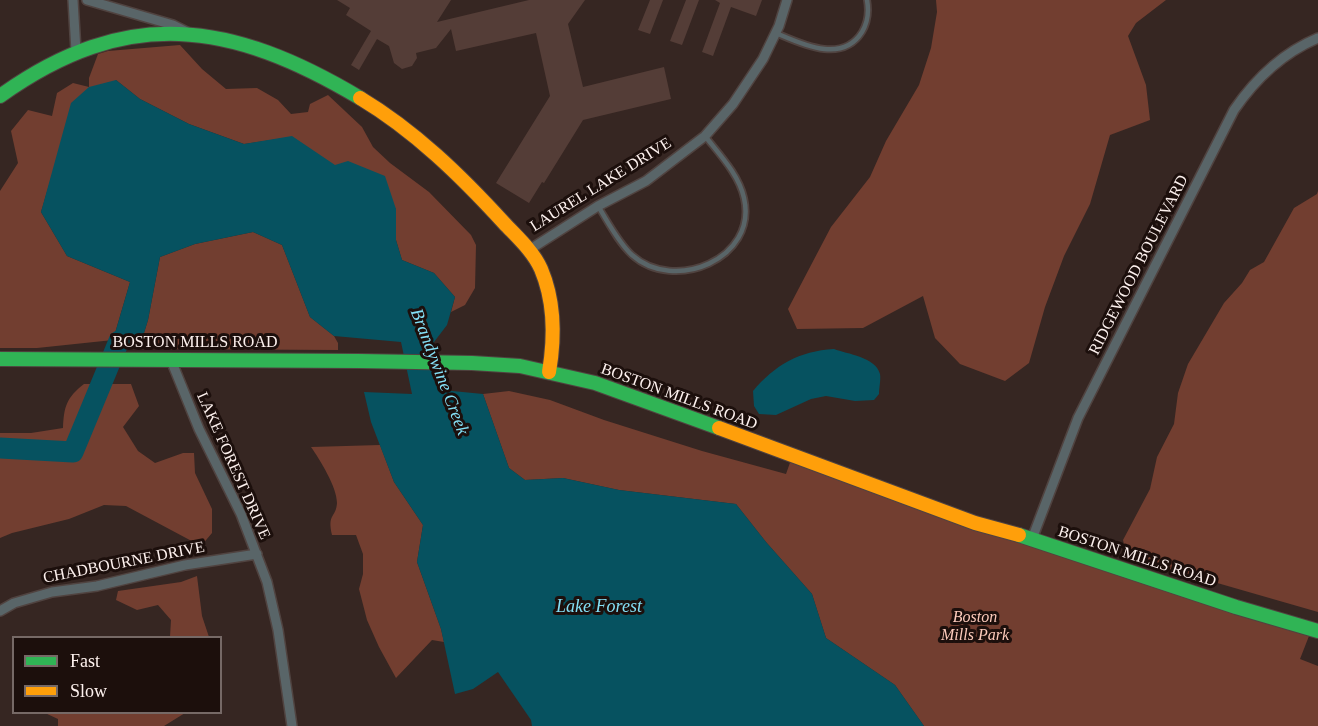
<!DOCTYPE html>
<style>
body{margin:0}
#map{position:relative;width:1318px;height:726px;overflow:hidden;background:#362622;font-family:Georgia,serif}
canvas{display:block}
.legend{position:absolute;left:12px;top:636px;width:210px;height:78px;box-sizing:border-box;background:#1c0f0c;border:2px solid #766966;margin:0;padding:8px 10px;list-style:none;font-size:18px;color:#fdf1ee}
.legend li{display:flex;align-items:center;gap:12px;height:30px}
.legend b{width:30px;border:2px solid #766966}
</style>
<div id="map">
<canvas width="1318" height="726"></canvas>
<ul class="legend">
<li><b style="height:8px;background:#30b455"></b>Fast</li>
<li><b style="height:8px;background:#ff9f0a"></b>Slow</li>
</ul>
</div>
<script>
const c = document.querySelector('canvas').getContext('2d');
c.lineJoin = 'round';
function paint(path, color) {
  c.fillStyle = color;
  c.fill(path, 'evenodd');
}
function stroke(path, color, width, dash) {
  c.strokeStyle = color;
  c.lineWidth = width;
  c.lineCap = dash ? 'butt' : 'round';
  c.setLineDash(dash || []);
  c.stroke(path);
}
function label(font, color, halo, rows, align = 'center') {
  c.font = font + ' Georgia,serif';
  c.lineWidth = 6;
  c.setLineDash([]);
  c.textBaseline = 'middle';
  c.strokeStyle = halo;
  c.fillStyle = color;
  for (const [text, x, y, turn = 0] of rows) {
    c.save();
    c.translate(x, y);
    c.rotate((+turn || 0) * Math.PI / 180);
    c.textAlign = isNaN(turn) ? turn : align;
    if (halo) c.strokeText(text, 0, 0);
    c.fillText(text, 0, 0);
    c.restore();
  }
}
const green = new Path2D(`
 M936,0H1166L1136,23L1128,36L1146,85L1150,120L1110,135L1090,204L1064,256L1045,307L1029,363L1005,381L960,364L935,338L923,296L863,328L797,329L788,309L831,227L870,177L886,141L919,85L931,48L937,12Z
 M180,45L202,69L226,89L257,88L278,100L291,114L308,112L310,104L328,95L362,127L373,147L390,163L429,192L471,235L476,245L475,288L465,305L451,312L455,297L434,273L402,260L396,240V209L292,137L244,144L189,124L140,99L116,80L52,175L41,212L67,256L130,282L113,340L37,348H0V191L18,163L11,131L28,110L52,116L57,93L73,83L89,87V78L98,54L108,51Z
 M1318,191V612L1127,557L1123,540L1150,489L1157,457L1174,424L1178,393L1188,364L1224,303L1242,283L1250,270L1264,262L1294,208L1317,194Z
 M253,232L282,245L310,317L334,336L338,343V350L159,349L140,346L148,320L160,257L195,244Z
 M84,384H131L139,406L123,427L138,451L155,463L183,453H194L195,473L212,509V533L201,546L126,506L104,505L69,519L12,533L0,538V433H31L63,428C64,407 66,398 84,384Z
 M509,391L550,400L604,420L702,451L786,474L792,457L1130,572L1135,581L1309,636L1300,659L1318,666V726H924L895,685L826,638L812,594L766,542L736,504L619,490L563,478L525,480L509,468L483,394Z
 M380,445L394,482L423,525L417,562L441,629L444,642L432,640L396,678L379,647L367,620L359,589L363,574V554L356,535H332C327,513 336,518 337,503C337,487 320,460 311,447Z
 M197,576L202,616L209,637H170L171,620L158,605L137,610L116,600L118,591L181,582Z
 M45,713H185L164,726H58V719Z`);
const water = new Path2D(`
 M116,80L140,99L189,124L244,144L292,136L335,165L348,161L385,176L396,209V240L402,260L434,273L455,297L447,325L434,342L442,390L483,394L509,468L525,480L563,478L619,490L736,504L766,542L812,594L826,638L895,685L924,726H532L531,720L498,672L473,689L455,694L441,629L417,562L423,525L394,482L371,422L364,392L412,394L401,342L334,336L310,317L282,245L253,232L195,244L160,257L148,320L140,346L113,340L130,282L67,256L41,212L71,103L89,87Z
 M834,349C847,354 876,357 880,374C881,380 879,388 879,394L874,400L855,401L826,396L811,399L776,415L759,414L754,406L753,391C775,365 799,351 834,349Z`);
const river = new Path2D(`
 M0,448L73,452L119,341`);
const building = new Path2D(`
 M337,0H451L437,22L529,0H585L568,24L583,87L664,67L671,99L583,120L544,183L542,182L529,203L496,183L550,96L536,33L456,51L451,29L436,48L416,53L417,58L412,66L402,69L394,63L389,46L377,39L359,70L351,65L371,31L346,15L350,8Z
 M650,0H663L650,34L638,30Z
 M686,0H699L682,45L670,41Z
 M715,0H762L756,16L731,7L713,56L702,52L720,3Z`);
const lane = new Path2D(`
 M776,33C802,44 842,64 862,32C868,22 869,11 867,0
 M598,206C608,222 618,242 632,255C674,293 758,259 744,198C739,175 720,155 705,136`);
const street = new Path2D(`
 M73,0L76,51
 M87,0L173,25L187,32
 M529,250L598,206L646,181L705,136L733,104L763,59L779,26L787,0
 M171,360L199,429L241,514L267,582L278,630L292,726
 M1032,539L1078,418L1234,110C1256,78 1282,53 1318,38
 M0,611L14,603L52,592L97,586L185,565L257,554`);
const fast = new Path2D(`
 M0,96C127,5 231,21 360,98
 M0,359L359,361L472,363L520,366L595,383L719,428
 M1019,535L1236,607L1318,631`);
const slow = new Path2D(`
 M360,98C415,131 461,176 504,223C517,237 533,251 541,269C555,302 555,337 549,372
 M719,428L975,523L1019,535`);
const streetNames = [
 ["LAUREL LAKE DRIVE",601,185,-32],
 ["RIDGEWOOD BOULEVARD",1139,265,-63],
 ["BOSTON MILLS ROAD",195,343],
 ["BOSTON MILLS ROAD",679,397,20],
 ["LAKE FOREST DRIVE",233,466,66],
 ["BOSTON MILLS ROAD",1137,557,18],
 ["CHADBOURNE DRIVE",124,563,-11]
];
const parkNames = [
 ["Boston",975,618],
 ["Mills Park",975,636]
];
const waterNames = [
 ["Brandywine Creek",439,372,69],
 ["Lake Forest",599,607]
];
paint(green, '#723e30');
paint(water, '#065260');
stroke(river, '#065260', 21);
paint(building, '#543d37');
stroke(lane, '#504340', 8);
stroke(street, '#504340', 12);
stroke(fast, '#504340', 16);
stroke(slow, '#504340', 16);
stroke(lane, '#596568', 4.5);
stroke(street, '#596568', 9);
stroke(fast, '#30b455', 14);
stroke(slow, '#ff9f0a', 14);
label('16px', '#fdf1ee', '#1c0f0c', streetNames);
label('italic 16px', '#fccabb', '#1c0f0c', parkNames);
label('italic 18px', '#84dff5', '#1c0f0c', waterNames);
</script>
